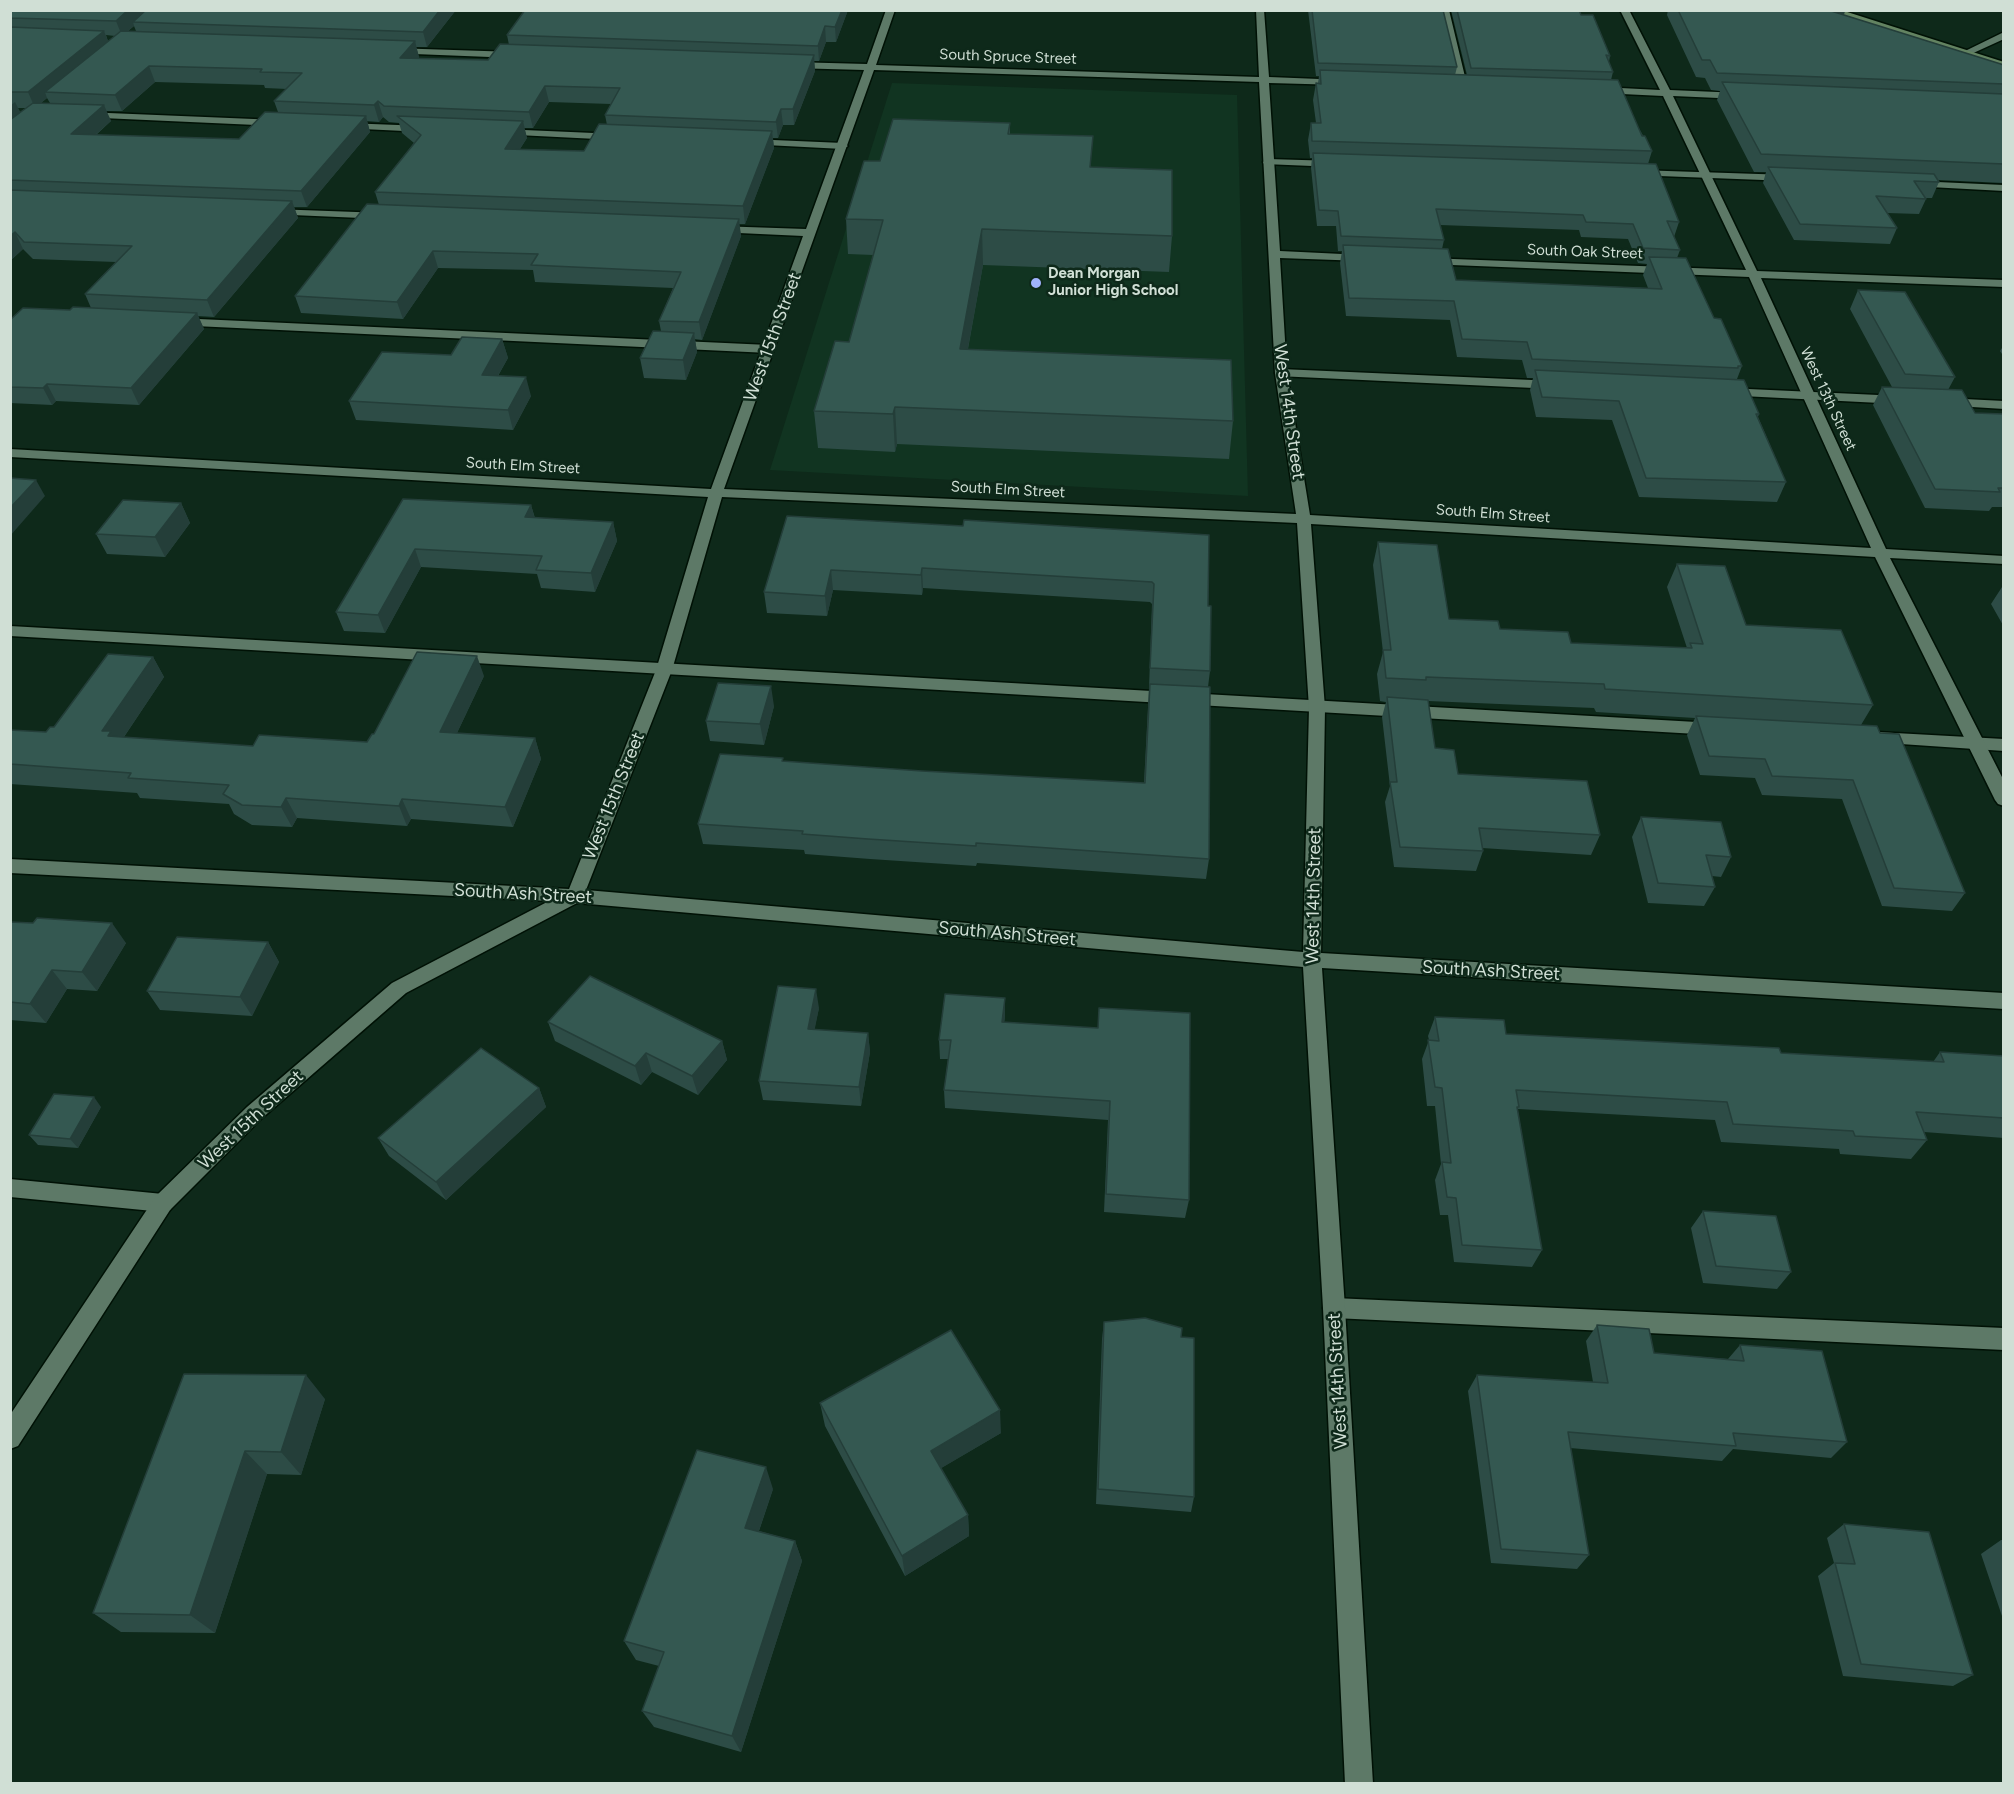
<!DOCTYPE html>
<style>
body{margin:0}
#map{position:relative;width:2014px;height:1794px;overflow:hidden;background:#0e291a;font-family:Figtree,sans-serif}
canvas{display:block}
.frame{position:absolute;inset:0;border:12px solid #d0dfd5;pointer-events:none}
</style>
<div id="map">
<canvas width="2014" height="1794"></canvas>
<div class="frame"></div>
</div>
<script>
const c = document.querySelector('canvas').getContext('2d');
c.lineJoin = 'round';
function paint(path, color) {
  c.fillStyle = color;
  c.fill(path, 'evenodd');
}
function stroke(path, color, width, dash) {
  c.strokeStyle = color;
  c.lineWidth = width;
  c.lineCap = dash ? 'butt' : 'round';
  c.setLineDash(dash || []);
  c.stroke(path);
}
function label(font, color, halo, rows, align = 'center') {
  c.font = font + ' Figtree,sans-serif';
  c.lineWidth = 5;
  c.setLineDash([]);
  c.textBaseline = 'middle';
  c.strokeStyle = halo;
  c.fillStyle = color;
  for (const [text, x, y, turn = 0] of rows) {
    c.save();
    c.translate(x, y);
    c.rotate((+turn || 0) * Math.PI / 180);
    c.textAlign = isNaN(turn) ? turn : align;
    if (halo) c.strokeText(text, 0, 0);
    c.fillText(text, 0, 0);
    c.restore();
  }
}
const built = new Path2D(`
 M892,83L1237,95L1248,496L770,470Z`);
const service = new Path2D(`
 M1440,10H1449L1467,85L1465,87L1457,85Z
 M2004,32V39L1969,55L1961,53Z
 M84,112L278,120L283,123L278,126L80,117L79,115Z
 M345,123L425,126L430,129L425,132L341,128L340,126Z
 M501,129L617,134L622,137L617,140L497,134L496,132Z
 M750,139L843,143L848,146L843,149L746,144V140Z
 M1268,159L1336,161L1341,164L1336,167L1264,164L1263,162Z
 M1637,170L1789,175L1794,178L1789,181L1633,175V171Z
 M1915,181L2004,185V191L1911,186L1910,184Z
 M177,318L769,345L775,349L769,353L173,325V319Z
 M1281,369L1555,381L1561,385L1555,389L1277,376L1275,373Z
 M1727,388L1900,396L1906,400L1900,404L1722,395L1721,392L1722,389Z
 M1945,398L2004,401V409L1940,405L1939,402Z
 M10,626L1714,723L1720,725L1722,729L1720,733L1714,735L10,636Z
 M1877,732L2004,739V751L1871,742L1869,738L1871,734Z
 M10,1179L163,1194L170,1196L174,1203L170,1210L163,1212L10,1197Z
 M1334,1298L2004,1328V1350L1334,1318L1326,1315L1323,1308L1326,1301Z`);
const minor = new Path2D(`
 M886,10H895L876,65L1259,77L1256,10H1264L1269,77L1345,80V84L1342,85L1269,83L1280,251L1363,255L1369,258L1363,261L1280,258L1287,373L1310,515L1871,548L1749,277L1427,264L1421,261L1427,258L1746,270L1663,96L1601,93L1596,90L1601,87L1660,90L1620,10H1629L1670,90L1741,93L1746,96L1741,99L1673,96L1757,271L2004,280V287L1761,278L1886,549L2004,556V564L1890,558L2004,781V806L1998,804L1995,800L1875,557L1311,524L1325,708L1321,953L2004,993V1009L1322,968L1345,1308L1373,1784H1345L1323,1308L1303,967L577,903L406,993L261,1119L170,1210L18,1446L10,1449V1415L156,1196L247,1107L392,983L549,901L10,873V859L569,889L656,670L708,497L10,457V449L711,489L803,236L717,232L711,229L717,226L806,229L864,70L791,68L786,65L791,62L867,64ZM874,70L1259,82L1275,373L1296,514L724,489ZM722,497L1297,523L1309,708L1303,952L586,890L672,670Z
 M392,48L515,52L520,55L515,58L389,53L387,51Z
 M273,209L384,213L390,216L384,219L269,214L268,212Z`);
const secondary = new Path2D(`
 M1826,10H1841L2004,62V68Z`);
const wall = new Path2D(`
 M10,10H456L427,47H416L419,57L418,59L488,60L509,45L507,35L525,10H848L836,42H826L819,61H814L815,71L794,125H783L778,138H773L774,148L745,224H739L741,236L702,340L695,339L697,352L686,380L644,378L640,358L661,331L659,321L673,288L535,282L533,270L438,268L403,319L301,313L295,296L379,205L375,192L414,143L402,133L399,123L389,122L383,117L379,122L367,121L370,132L307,207H294L298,218L214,317L198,316L204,329L139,405L56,401L52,405L10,403V320L70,310L91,308L85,294L116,262L33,259L23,249L10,261ZM134,26L136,31H128ZM106,35L115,36L108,41ZM155,82L264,85L265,88L287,89L274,101L278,112L239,139L96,135L111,121L106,111H122ZM47,98L50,103H41ZM549,102L611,104L605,115L607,125L584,151L520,149L527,138L524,128H533ZM18,108H26L20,112Z
 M1308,10H1443L1457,67L1455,75H1467L1451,10H1579L1581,15L1610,56L1609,62L1613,72L1611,80L1652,151L1648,164L1679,222L1674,237L1680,250L1677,258L1742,366L1737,379L1759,414L1758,417L1786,482L1777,502L1639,497L1612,420L1536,417L1530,390L1533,378H1527L1522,360L1457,357L1450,320L1346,316L1340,263L1342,251H1338L1336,226H1317L1311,168L1312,158H1310L1308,140L1311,123H1316L1313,100L1316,83H1318L1319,76H1316ZM1440,225L1579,230L1581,237L1628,239L1638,263L1647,264L1643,275L1648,288L1456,280L1442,249L1444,240Z
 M1668,10H1845L1844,15L2004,84V183L1938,180L1939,182L1932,198H1925L1926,199L1919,214L1887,213L1897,228L1890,244L1794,240L1763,183L1766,172H1754L1717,100L1720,91L1711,90L1705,78L1696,77L1667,15Z
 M1010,123V134L1092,167L1172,236L1169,272L983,265L968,349L1233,421L1229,459L897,444L895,452L818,448L814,411L849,342L873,255L848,254L846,219L880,161Z
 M1858,290L1955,377L1948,390L1975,413L2004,414V507H1992L1989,511L1925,508L1873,405L1882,387H1892L1850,309Z
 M502,339L508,358L498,376L531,396L513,430L356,420L349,401L451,355Z
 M2004,345V357L2000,351Z
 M403,499L531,505L535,518L613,522L617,541L595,592L541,588L537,574L421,567L385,633L344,631L336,612Z
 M181,503L190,523L165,557L107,554L96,534Z
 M963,526L1209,535L1208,606L1210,671L1208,687L1209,859L1206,879L977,863L976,866L870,859L805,854L804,850L703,844L698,824L783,758V761L922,771L1144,783L1149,688L1152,604L1150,602L923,588L922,595L833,590L827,616L767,613L764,592Z
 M1378,542L1449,619L1571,643L1687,648L1667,587L1677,564L1746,625L1873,705L1861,725L1880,733L1965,893L1952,911L1882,906L1842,799L1762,795L1755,778L1700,775L1687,735L1695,718L1596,712L1594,708L1428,701L1435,748L1458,774L1600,835L1591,855L1482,848L1483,851L1476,871L1394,867L1385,802L1390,786L1382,717L1386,702L1380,701L1377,674L1383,652L1373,565Z
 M2002,587H2004V627L1991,604Z
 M153,657L164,677L124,737L253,746L367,742L374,734L484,676L457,733L535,738L541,759L513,827L411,819L407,826L297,818L292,827L252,825L234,814L229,804L140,798L137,793L10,784V730L46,732Z
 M774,706L764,745L710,741L706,721Z
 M1641,817L1731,857L1721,877L1712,876L1715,887L1704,906L1648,903L1632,837Z
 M10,922L126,943L97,991L67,989L46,1023L10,1020Z
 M268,942L279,962L252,1016L160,1010L147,991Z
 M819,1008L814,1030L868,1033L870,1052L861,1106L763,1100L759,1081Z
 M1005,1017L1004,1022L1098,1028L1189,1200L1185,1218L1104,1212L1108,1120L945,1108L944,1090L948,1059H940L939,1040Z
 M1435,1017L1506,1034L1781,1053L1933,1062L1940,1052L2004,1056V1138L1924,1132L1927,1140L1911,1159L1840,1154L1839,1149L1721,1142L1715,1120L1518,1109V1111L1542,1250L1532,1267L1454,1262L1448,1215H1440L1435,1180L1441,1164L1435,1106H1427L1422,1059L1429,1040L1428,1036Z
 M548,1022L722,1041L727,1060L698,1095L652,1072L641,1085L555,1041Z
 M539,1088L546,1107L446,1200L389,1156L378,1138Z
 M101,1107L78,1148L38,1145L29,1135Z
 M1703,1211L1791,1272L1777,1289L1703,1283L1691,1228Z
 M1104,1322L1181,1337L1194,1497L1191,1512L1096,1504L1102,1339Z
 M1597,1325L1654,1353L1728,1359L1740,1345L1847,1442L1831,1458L1733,1449L1722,1461L1570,1448L1589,1555L1577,1569L1491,1563L1468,1391L1477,1375L1593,1382L1586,1341Z
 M184,1374L325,1399L301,1475L267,1474L215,1633L121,1632L93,1613Z
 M820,1403L1001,1433L941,1468L968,1515L969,1536L905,1576L825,1426Z
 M773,1489L759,1531L795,1541L802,1561L741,1752L654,1727L642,1711L659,1666L636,1660L624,1641Z
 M1844,1524L1973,1675L1953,1686L1843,1676L1818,1576L1834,1563L1827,1538Z
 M2001,1540H2004V1622L1981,1554Z`);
const shadedWall = new Path2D(`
 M128,10H152L133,22L134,26L122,36L116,21Z
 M440,10H456L427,47L423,32Z
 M842,10H848L836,42L835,27Z
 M1845,10L1843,18L1828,11Z
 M825,26L826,42L819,61L818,46Z
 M104,31L110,46L45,92L47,98L35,108L28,92Z
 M415,41L419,57L405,74L400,58Z
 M814,55L815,71L794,125L793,109Z
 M149,66L155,82L122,111L115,95Z
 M545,86L549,102L533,128L529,112Z
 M378,101L383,117L379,122L374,105Z
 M15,102L23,118L10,128V106Z
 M104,105L111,121L78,150L71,134Z
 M781,109L783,125L778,138L776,122Z
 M366,116L370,132L307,207L301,191Z
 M523,121L527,138L509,166L505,149Z
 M772,131L774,148L745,224L743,206Z
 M292,201L298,218L214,317L207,300Z
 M739,219L741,236L702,340L699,322Z
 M982,229L983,265L961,386L960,349Z
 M15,232L23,249L10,261V236Z
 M433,251L438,268L403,319L397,302Z
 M197,313L204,329L139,405L131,388Z
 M694,333L697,352L686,380L683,360Z
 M502,339L508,358L487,394L482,375Z
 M526,377L531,396L513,430L508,410Z
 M47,384L56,401L52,405L43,388Z
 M895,407L897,444L895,452L893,414Z
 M36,480L45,496L10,536V508Z
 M181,503L190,523L165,557L155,537Z
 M531,505L536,523L525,517Z
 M613,522L617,541L595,592L591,573Z
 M415,549L421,567L385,633L378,615Z
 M922,568L923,588L922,595L921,575Z
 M831,570L833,590L827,616L825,596Z
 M477,656L484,676L448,752L440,732Z
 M153,657L164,677L119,744L102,731Z
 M771,686L774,706L764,745L760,724Z
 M535,738L541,759L513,827L505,807Z
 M286,798L297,818L292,827L281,807Z
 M402,799L411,819L407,826L399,806Z
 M112,923L126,943L97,991L82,972Z
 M268,942L279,962L252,1016L240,997Z
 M52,970L67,989L46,1023L30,1004Z
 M816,989L819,1008L811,1048L808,1029Z
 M1005,998V1017L1002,1041V1022Z
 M868,1033L870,1052L861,1106L859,1087Z
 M722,1041L727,1060L698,1095L692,1076Z
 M646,1053L652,1072L641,1085L635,1066Z
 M539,1088L546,1107L446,1200L436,1182Z
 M94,1097L101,1107L78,1148L70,1139Z
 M306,1375L325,1399L301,1475L281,1452Z
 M1000,1410L1001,1433L933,1473L931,1451Z
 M245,1451L267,1474L215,1633L190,1615Z
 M766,1467L773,1489L753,1548L745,1528Z
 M968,1515L969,1536L905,1576L902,1556Z
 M795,1541L802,1561L741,1752L732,1736Z`);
const building = new Path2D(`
 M10,10H128L116,21L10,18Z
 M146,10H440L423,32L133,22Z
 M525,10H842L835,27L825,26L818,46L507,35Z
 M1312,10H1443L1457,67L1318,63Z
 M1457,10H1579L1581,15H1593L1610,56L1606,55L1613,72L1471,68Z
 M1678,10H1828L2004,65V84L1717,73L1710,60H1702Z
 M10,27L104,31L28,92H10Z
 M121,31L415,41L400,58L488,60L500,44L814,55L793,109H781L776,122L605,115L620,88L545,86L529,112L384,106L378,101L374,105L274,101L302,73L260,72L262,69L149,66L115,95L45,92Z
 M1320,70L1618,80L1642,136H1645L1652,151L1312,141L1311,123H1321L1316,83L1321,84Z
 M1722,82L2004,94V164L1761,154Z
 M33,103L104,105L71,134L239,139L265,112L366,116L301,191L10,180V120Z
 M397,116L523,121L505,149L584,151L599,124L772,131L743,206L375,192L421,135Z
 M893,119L1010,123L1008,134L1093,136L1090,167L1172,170V236L982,229L960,349L1231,360L1233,421L895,407L893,414L814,411L835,341L849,342L883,220L846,219L864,161H880Z
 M1313,153L1656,164L1679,222L1667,221L1680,250L1643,248L1633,224L1586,222L1583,215L1436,209L1444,240L1341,236L1338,211L1319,210Z
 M1768,167L1934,174L1939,182L1914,181L1926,199L1876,196L1897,228L1800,224Z
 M10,190L292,201L207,300L85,294L132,246L24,242L15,232L10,236Z
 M367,204L739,219L699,322L659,321L681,272L531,265L538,254L433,251L397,302L295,296Z
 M1343,245L1448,249L1456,280L1571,285L1662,289L1649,257L1686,258L1714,318L1721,319L1742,366H1738V368L1532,359L1527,342L1462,339L1454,301L1349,298Z
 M1858,290L1905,292L1955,377L1905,374Z
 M73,307L197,313L131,388L47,384L43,388L10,387V320L23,308L70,310Z
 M653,331L694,333L683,360L640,358Z
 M462,337L502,339L482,375L526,377L508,410L349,401L382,352L451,355Z
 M1535,370L1744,380L1759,414H1756L1786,482L1646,478L1619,401L1542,397Z
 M1882,387L1962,390L1975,413L2004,414V488H1998L2000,492L1935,489Z
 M10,478L36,480L10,508Z
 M403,499L531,505L525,517L613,522L591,573L536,570L542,556L415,549L378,615L336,612Z
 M123,500L181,503L155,537L96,534Z
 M787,516L963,526L964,520L1209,535L1208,606H1211L1210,671L1150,668L1154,584L1152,582L922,568L921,575L831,570L825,596L764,592Z
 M1378,542L1437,545L1449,619L1498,621L1500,629L1568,632L1571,643L1692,648L1690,643L1703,644L1677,564L1725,566L1746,625L1841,630L1873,705L1605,689L1604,684L1426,677V680L1386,678L1383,650H1391Z
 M417,652L477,656L440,732L535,738L505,807L402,799L399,806L286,798L281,807L242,805L223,794L229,785L128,778L131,773L10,764V730L46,732L50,727H54L108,654L153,657L102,731H111L108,736L253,746L259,735L367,742L372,734H374Z
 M718,683L771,686L760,724L706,721Z
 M1150,684L1210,687L1209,859L976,843V846L868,839L802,834L803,831L698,824L720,754L783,758L782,761L922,771L1145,783Z
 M1387,697L1428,700L1435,748L1454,750L1458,774L1587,781L1600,835L1479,828L1483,851L1400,847L1390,782H1397Z
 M1696,716L1877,726L1880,733L1899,734L1965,893L1894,888L1853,780L1772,776L1765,759L1709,756Z
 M1641,817L1721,822L1731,857L1706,855L1715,887L1658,883Z
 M37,918L112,923L82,972L52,970L30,1004L10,1002V922L33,923Z
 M177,937L268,942L240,997L147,991Z
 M590,976L722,1041L692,1076L646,1053L635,1066L548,1022Z
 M778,986L816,989L808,1029L868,1033L859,1087L759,1081Z
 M945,994L1005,998L1002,1022L1098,1028L1099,1008L1190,1013L1189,1200L1106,1194L1110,1101L944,1090L951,1040H939Z
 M1435,1017L1504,1020L1506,1034L1779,1048L1781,1053L1944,1062L1940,1052L2004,1056V1118L1916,1112L1927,1140L1855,1136L1853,1131L1733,1124L1727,1102L1516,1090L1519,1107H1517L1542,1250L1462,1245L1456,1198L1447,1197L1442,1162L1451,1163L1442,1088L1435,1087L1428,1040L1439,1041Z
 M481,1048L539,1088L436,1182L378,1138Z
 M54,1094L94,1097L70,1139L29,1135Z
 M1703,1211L1776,1216L1791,1272L1716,1266Z
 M1145,1318L1182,1328L1181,1337L1194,1338V1497L1098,1489L1104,1322Z
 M1597,1325L1649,1329L1654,1353L1744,1361L1740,1345L1822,1351L1847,1442L1733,1433L1736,1446L1568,1432L1589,1555L1501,1549L1477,1375L1608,1383Z
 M951,1330L1000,1410L931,1451L968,1515L902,1556L820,1403Z
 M184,1374L306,1375L281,1452L245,1451L190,1615L93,1613Z
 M697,1450L766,1467L745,1528L795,1541L732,1736L642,1711L664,1652L624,1641Z
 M1844,1524L1929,1532L1973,1675L1861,1664L1835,1563L1855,1564Z`);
const markers = [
 [1036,283,6,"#a1b3fd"]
];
const farStreetnames = [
 ["South Spruce Street",1008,57,2],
 ["South Oak Street",1585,252,2],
 ["West 13th Street",1828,399,65],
 ["South Elm Street",523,466,3],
 ["South Elm Street",1008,490,3],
 ["South Elm Street",1493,514,4]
];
const farPoinames = [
 ["Dean Morgan",1048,274],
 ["Junior High School",1048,291]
];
const streetNames = [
 ["West 15th Street",773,337,-70],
 ["West 14th Street",1289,412,82],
 ["West 15th Street",614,796,-68],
 ["South Ash Street",523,894,3],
 ["West 14th Street",1314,896,-89],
 ["South Ash Street",1007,934,5],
 ["South Ash Street",1491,971,3],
 ["West 15th Street",251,1120,-43],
 ["West 14th Street",1338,1381,-93]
];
paint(built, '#113421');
stroke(service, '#001105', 3);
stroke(minor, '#001105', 3);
stroke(secondary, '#001105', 3);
paint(service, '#5d7967');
paint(minor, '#5d7967');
paint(secondary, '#638361');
paint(wall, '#2d4c46');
paint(shadedWall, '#243e39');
paint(building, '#345851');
stroke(building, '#243e39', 1.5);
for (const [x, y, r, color] of markers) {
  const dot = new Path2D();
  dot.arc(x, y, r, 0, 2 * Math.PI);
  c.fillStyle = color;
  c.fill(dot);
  stroke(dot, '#0e291a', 2);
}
label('15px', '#d0dfd5', '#0e291a', farStreetnames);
label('bold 15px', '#d0dfd5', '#0e291a', farPoinames, 'left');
label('18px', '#d0dfd5', '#0e291a', streetNames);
</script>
